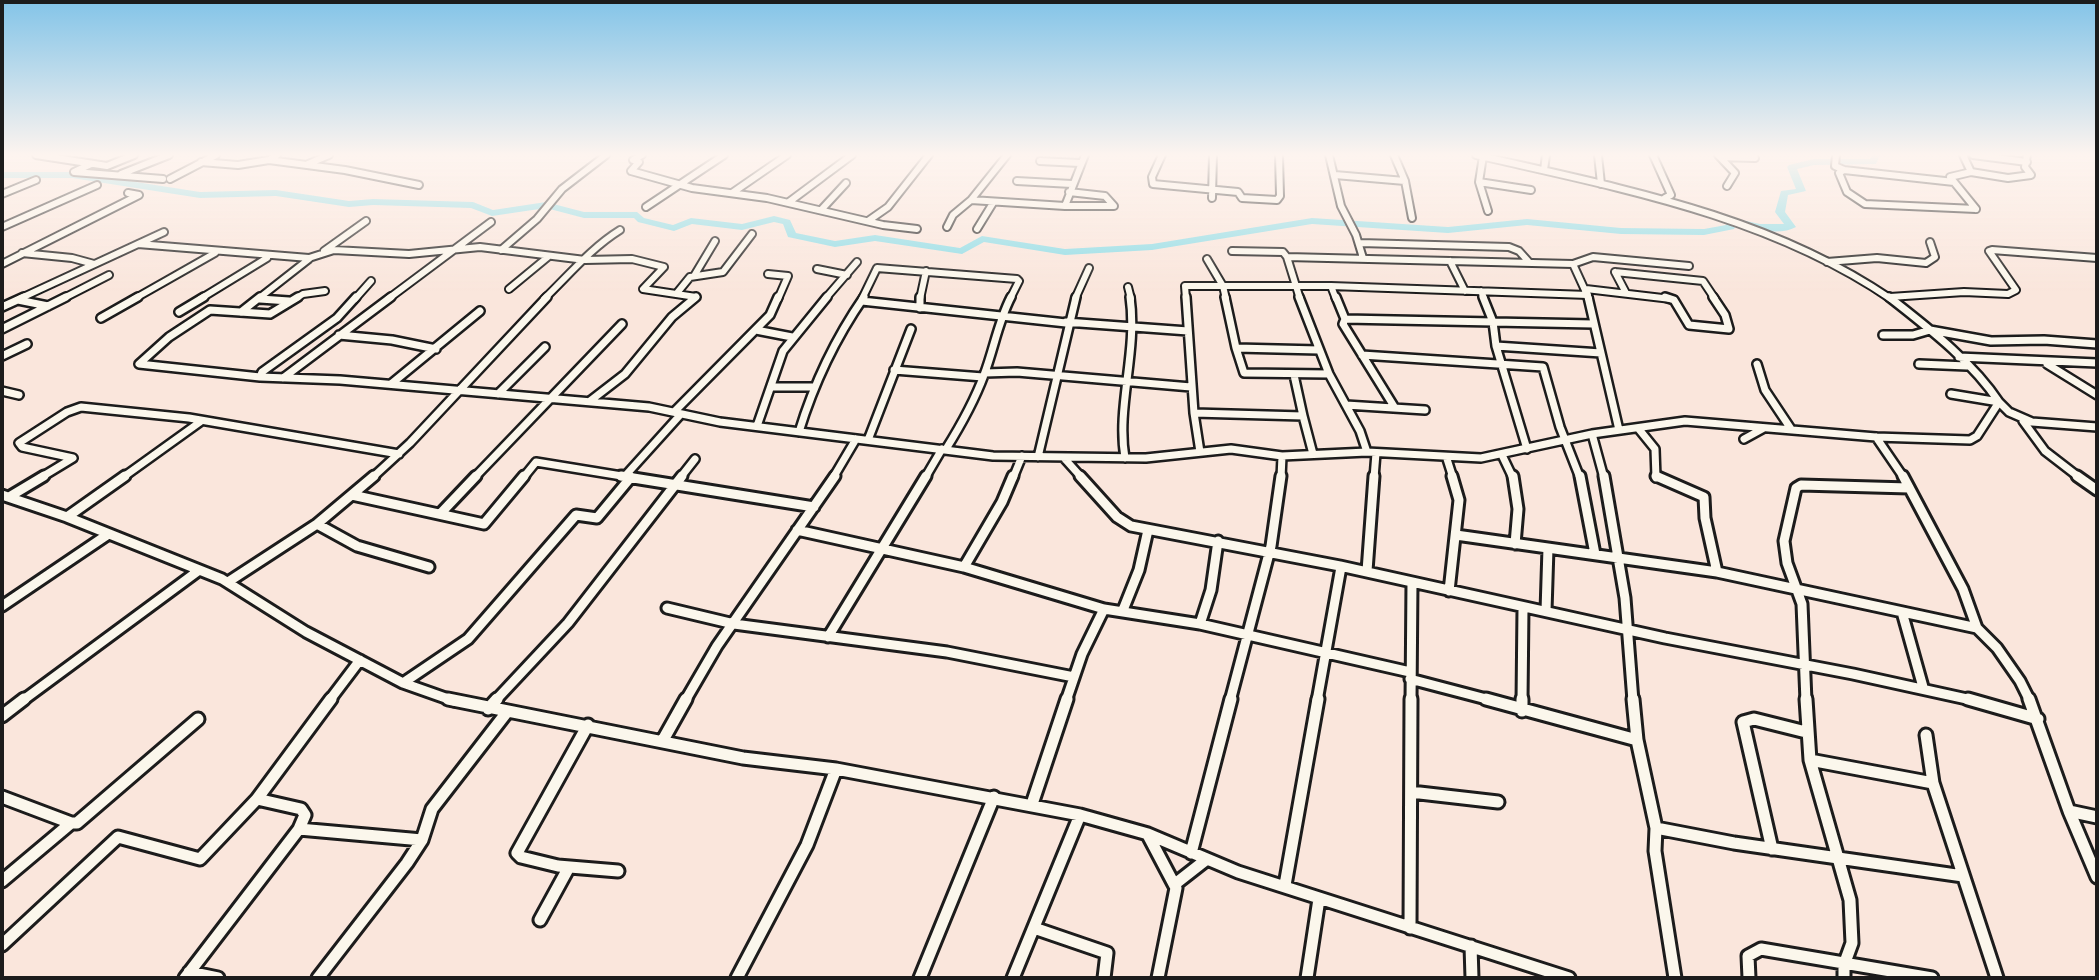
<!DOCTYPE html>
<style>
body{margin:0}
#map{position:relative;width:2099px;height:980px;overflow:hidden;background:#fae6dc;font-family:"Balsamiq Sans",sans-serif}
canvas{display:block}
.frame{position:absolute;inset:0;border:4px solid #1c1c1c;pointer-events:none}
</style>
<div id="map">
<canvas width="2099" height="980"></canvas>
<div class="frame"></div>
</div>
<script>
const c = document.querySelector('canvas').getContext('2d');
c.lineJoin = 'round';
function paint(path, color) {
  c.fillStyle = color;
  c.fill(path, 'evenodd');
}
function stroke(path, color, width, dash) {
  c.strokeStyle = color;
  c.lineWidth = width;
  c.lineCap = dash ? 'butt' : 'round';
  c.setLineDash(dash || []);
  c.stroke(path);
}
const river = new Path2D(`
 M1872,155H1880L1876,164L1814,165L1797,169L1806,191L1788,195L1785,212L1796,227C1780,236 1754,229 1736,225L1734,229L1704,235L1621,234L1527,225L1448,233L1312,224L1152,250L1065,255L984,242L962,254L875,241L835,247L788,237L783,224L774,222L742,230L692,224L674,231L638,222L634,218H584L546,208L492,216L471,208L373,205L349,207L276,196L200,198L72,178H2V172H72L200,192L276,190L349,201L373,199L473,202L493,210L546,202L584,212H637L644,218L673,225L691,218L742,224L774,216L790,220L796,233L835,241L875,235L960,248L982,236L1065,249L1152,244L1312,218L1448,227L1527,219L1621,228L1704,229L1726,225L1729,219L1732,218L1760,224H1784L1775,212L1781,191L1796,189L1787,167L1789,165L1814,159H1870Z`);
const minorFar3 = new Path2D(`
 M36,155L107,166L134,155
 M277,155L269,160L345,170L419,185
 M642,155L633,160L639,162L631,171L692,188L767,198L883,225L917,229
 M1007,155L971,200L1065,206L1085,155
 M1162,155L1152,177L1153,184L1238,192L1242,198L1277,200L1280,196L1279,155
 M1329,155L1341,206L1356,235L1363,258
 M1394,155L1405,181L1412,218
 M1476,155C1619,188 1768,215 1891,299
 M1598,155L1601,184
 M1653,155L1671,195L1665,198
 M1718,155L1735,173L1727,186
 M1836,155L1835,166L1844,170L1954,182
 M1963,155L1971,172L1950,177L1976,209
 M1973,155L2027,162
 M1483,156L1479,182L1488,211
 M1720,157L1755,158
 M1040,161L1080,163
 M201,162L238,165L269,160
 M91,164L74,172L163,179
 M308,164L329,155
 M1544,170L1546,155
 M1844,170L1839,173L1847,192L1865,204L1976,209
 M1971,172L2008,178L2031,175L2025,167L2027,155
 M121,174L169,155
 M1335,175L1405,181
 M170,179L216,155
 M1017,181L1072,184
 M1479,182L1531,190
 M732,193L787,155
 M2,194L36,180
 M1212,198L1213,155
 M789,202L852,155
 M1065,206H1114L1105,196L1069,192
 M646,207L724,155
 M822,209L846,183
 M868,221L888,207L929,155
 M2,227L97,185
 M947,227L953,215L971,200
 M977,229L993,203
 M1360,243L1509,247L1519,251L1528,261
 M138,244L309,258L334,250L409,254L480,247L585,260L632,259L664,267L643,289L696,297L694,299
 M501,250L537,219L562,189L606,155
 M324,251L366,221
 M1232,251L1283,252L1287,257L1573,264L1593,257L1689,266
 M22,253L72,258L94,264
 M1287,257L1300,299
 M1207,259L1223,286H1331L1588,295
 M1450,261L1465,291
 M1827,262L1877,258L1926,263L1935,257L1930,242
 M2,264L139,195L128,193
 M1573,264L1589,299
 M817,269L847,275
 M1615,272L1626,293
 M1615,272L1703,281L1715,299
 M768,274L788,276L778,299
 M694,276L715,241
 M1331,286L1336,299
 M1128,287L1131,299
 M509,289L549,256
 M1586,289L1671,299
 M1481,291L1484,299
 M677,293L690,277L723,272L752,234
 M1890,297L1964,292L2008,294L2016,290L1989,251L1992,250L2097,258
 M19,299L164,232
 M62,299L109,275
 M134,299L215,253
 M200,299L267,258
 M258,299L309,259
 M295,299L303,294L325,291
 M355,299L371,281
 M388,299L491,222
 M544,299C569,275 591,248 620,230
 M825,299L857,262
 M862,299L877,268L1017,279L1019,281L1010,299
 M920,299L926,271
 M1075,299L1089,268
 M1186,299L1185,286H1223L1226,299`);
const minorFar2 = new Path2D(`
 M298,297L270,314L210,310L169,337L139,364L260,377L340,380L649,407L720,422L993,456L1146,458L1231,449L1282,456
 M920,297V308
 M1186,297L1194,413L1200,452
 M1225,297L1236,348L1319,350
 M1299,297L1329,374L1360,431L1367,452
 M1336,297L1345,319L1343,324L1395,408
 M1483,297L1493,322L1496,346L1527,449
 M1588,297L1619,430
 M1665,297L1674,300L1689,325L1729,329L1725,315L1713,297
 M260,299L289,301
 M18,300L48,306
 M862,301L1066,323
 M2,307L24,297
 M179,312L204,297
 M241,312L260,297
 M101,318L138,297
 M1345,319L1593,324
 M1066,322L1188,331
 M2,329L66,297
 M756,330L792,337
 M339,335L392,340L436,349
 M1883,335H1913L1930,330L1991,341L2044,340L2097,344
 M1496,346L1601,353
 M1236,348L1244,373L1329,374
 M1362,355L1543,367L1560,427L1580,478
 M2,356L27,344
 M1959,357L2097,363
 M1757,364L1765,390L1791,429
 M1919,364L1967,366
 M2047,364L2097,395
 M894,370L983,377
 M985,373L1017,372L1191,387
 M1294,375L1303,416
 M260,377L262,372L337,318L356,297
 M283,378L391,297
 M391,384L480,311
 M771,387H813
 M2,391L19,395
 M498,394L545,347
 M1951,394L1999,402L2009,412L2032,422L2097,427
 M590,401L625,374L672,317L696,297
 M1346,405L1425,410
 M674,412L770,315L778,297
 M1194,413L1303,416L1313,454
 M2023,421L2045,451L2080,478
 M757,426L783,351L827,297
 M1638,428L1655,449L1656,478
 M799,432C814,383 835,339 864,297
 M1592,434L1604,478
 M1876,437L1904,478
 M1744,439L1764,428
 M868,440L911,329
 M946,449C961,425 974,402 984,375C994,349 998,322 1011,297
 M1502,455L1513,478
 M1038,457L1076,297
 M1064,458L1082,478
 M1125,458C1116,407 1138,352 1130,297
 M1447,459L1453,478
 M625,476L681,414
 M40,478L73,458L22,447L19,443L67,412L81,407L189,418L399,454
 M122,478L200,422
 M372,478L410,443L547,297
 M474,478L622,324
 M523,478L536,462L634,478
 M680,478L695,459
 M833,478L856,439
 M925,478L942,449
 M1013,478L1022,456
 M1281,478L1282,456L1367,452L1481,458L1592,434L1685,421L1876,437L1970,440L1977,436L1999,402C1972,361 1927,327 1889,297
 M1374,478L1376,453`);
const minorFar1 = new Path2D(`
 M621,476L814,507
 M1080,476L1117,517L1131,526L1340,566L1665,638L1853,674L1976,701
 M1513,476L1518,509L1515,544
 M1580,476L1595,554
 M1604,476L1625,598L1633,701
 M1656,476L1704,497L1705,518L1717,572
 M1903,476L1963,589L1977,628L1997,648L2020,681L2030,701
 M2077,476L2097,490
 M2,495L67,517L222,579L306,632L403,683L454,701
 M352,495L484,524L524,476
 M9,497L44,476
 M440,514L476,476
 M67,517L125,476
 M317,524L357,546L429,567
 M797,530L964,567L1104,609L1200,624L1410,672
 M1456,535L1717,572L1977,628
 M964,567L1002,502L1013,476
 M1367,571L1374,476
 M228,582L317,524L374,476
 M1449,591L1459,500L1452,476
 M2,606L107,535
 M667,608L734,624L947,652L1074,677
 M1123,610L1139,570L1148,530
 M1546,611L1548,548
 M1902,612L1923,687
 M1200,624L1211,590L1218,541
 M828,637L926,476
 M1410,679L1494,701
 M403,683L468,639L576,515L597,518L631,477
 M22,701L198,571
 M329,701L360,660
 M495,701L568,623L682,476
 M685,701L717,646L835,476
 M1066,701L1082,654L1104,609
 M1230,701L1271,546L1281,476
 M1317,701L1341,567
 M1411,701L1412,582
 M1522,701L1523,608
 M1806,701L1802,604L1787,563L1784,541L1796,488L1801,485L1909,488`);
const minor = new Path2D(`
 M448,699L743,758L836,769L1080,815L1148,834L1238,872L1569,978
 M1486,699L1637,740
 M1633,699L1637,740L1656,828L1655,851L1675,978
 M1806,699L1810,760L1850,900L1852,943L1844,965V978
 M1968,699L2038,719
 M2029,699L2069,811L2097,877
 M488,709L497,699
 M1522,711V699
 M2,716L24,699
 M588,725L517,853L521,857L558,866L618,871
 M1926,735L1933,783
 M663,740L686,699
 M1810,760L1933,783L1997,978
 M1411,792L1498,802
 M2,797L71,823
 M257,799L301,809L305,815L299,829L422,840
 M1032,804L1067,699
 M2069,811L2097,817
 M1656,828L1734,843L1963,876
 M1148,835L1176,888L1158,978
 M1772,849L1743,722L1754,719L1806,732
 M1191,853L1231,699
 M2,881L71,823H77L198,719
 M1175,884L1207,859
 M1285,885L1318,699
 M540,920L569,867
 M1034,928L1107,953L1104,978
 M1410,928L1411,699
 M2,945L118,837L200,859L257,799L331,699
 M1471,946L1472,978
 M189,972L218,978
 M185,978L299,829
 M318,978L407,863L422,840L432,809L507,712
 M737,978L807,845L836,769
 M920,978L994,797
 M1013,978L1080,815
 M1307,978L1319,899
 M1749,978L1748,956L1761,949L1932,978`);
paint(river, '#8ddde7');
stroke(minorFar3, '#1c1c1c', 10);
stroke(minorFar2, '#1c1c1c', 12);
stroke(minorFar1, '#1c1c1c', 15);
stroke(minor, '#1c1c1c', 17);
stroke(minorFar3, '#fbf7ec', 6);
stroke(minorFar2, '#fbf7ec', 7);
stroke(minorFar1, '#fbf7ec', 9);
stroke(minor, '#fbf7ec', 11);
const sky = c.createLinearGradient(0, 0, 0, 292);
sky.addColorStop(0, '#83c4e8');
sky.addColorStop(0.53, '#fdf4ef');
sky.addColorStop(1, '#fdf4ef00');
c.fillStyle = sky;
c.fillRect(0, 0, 2099, 292);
</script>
